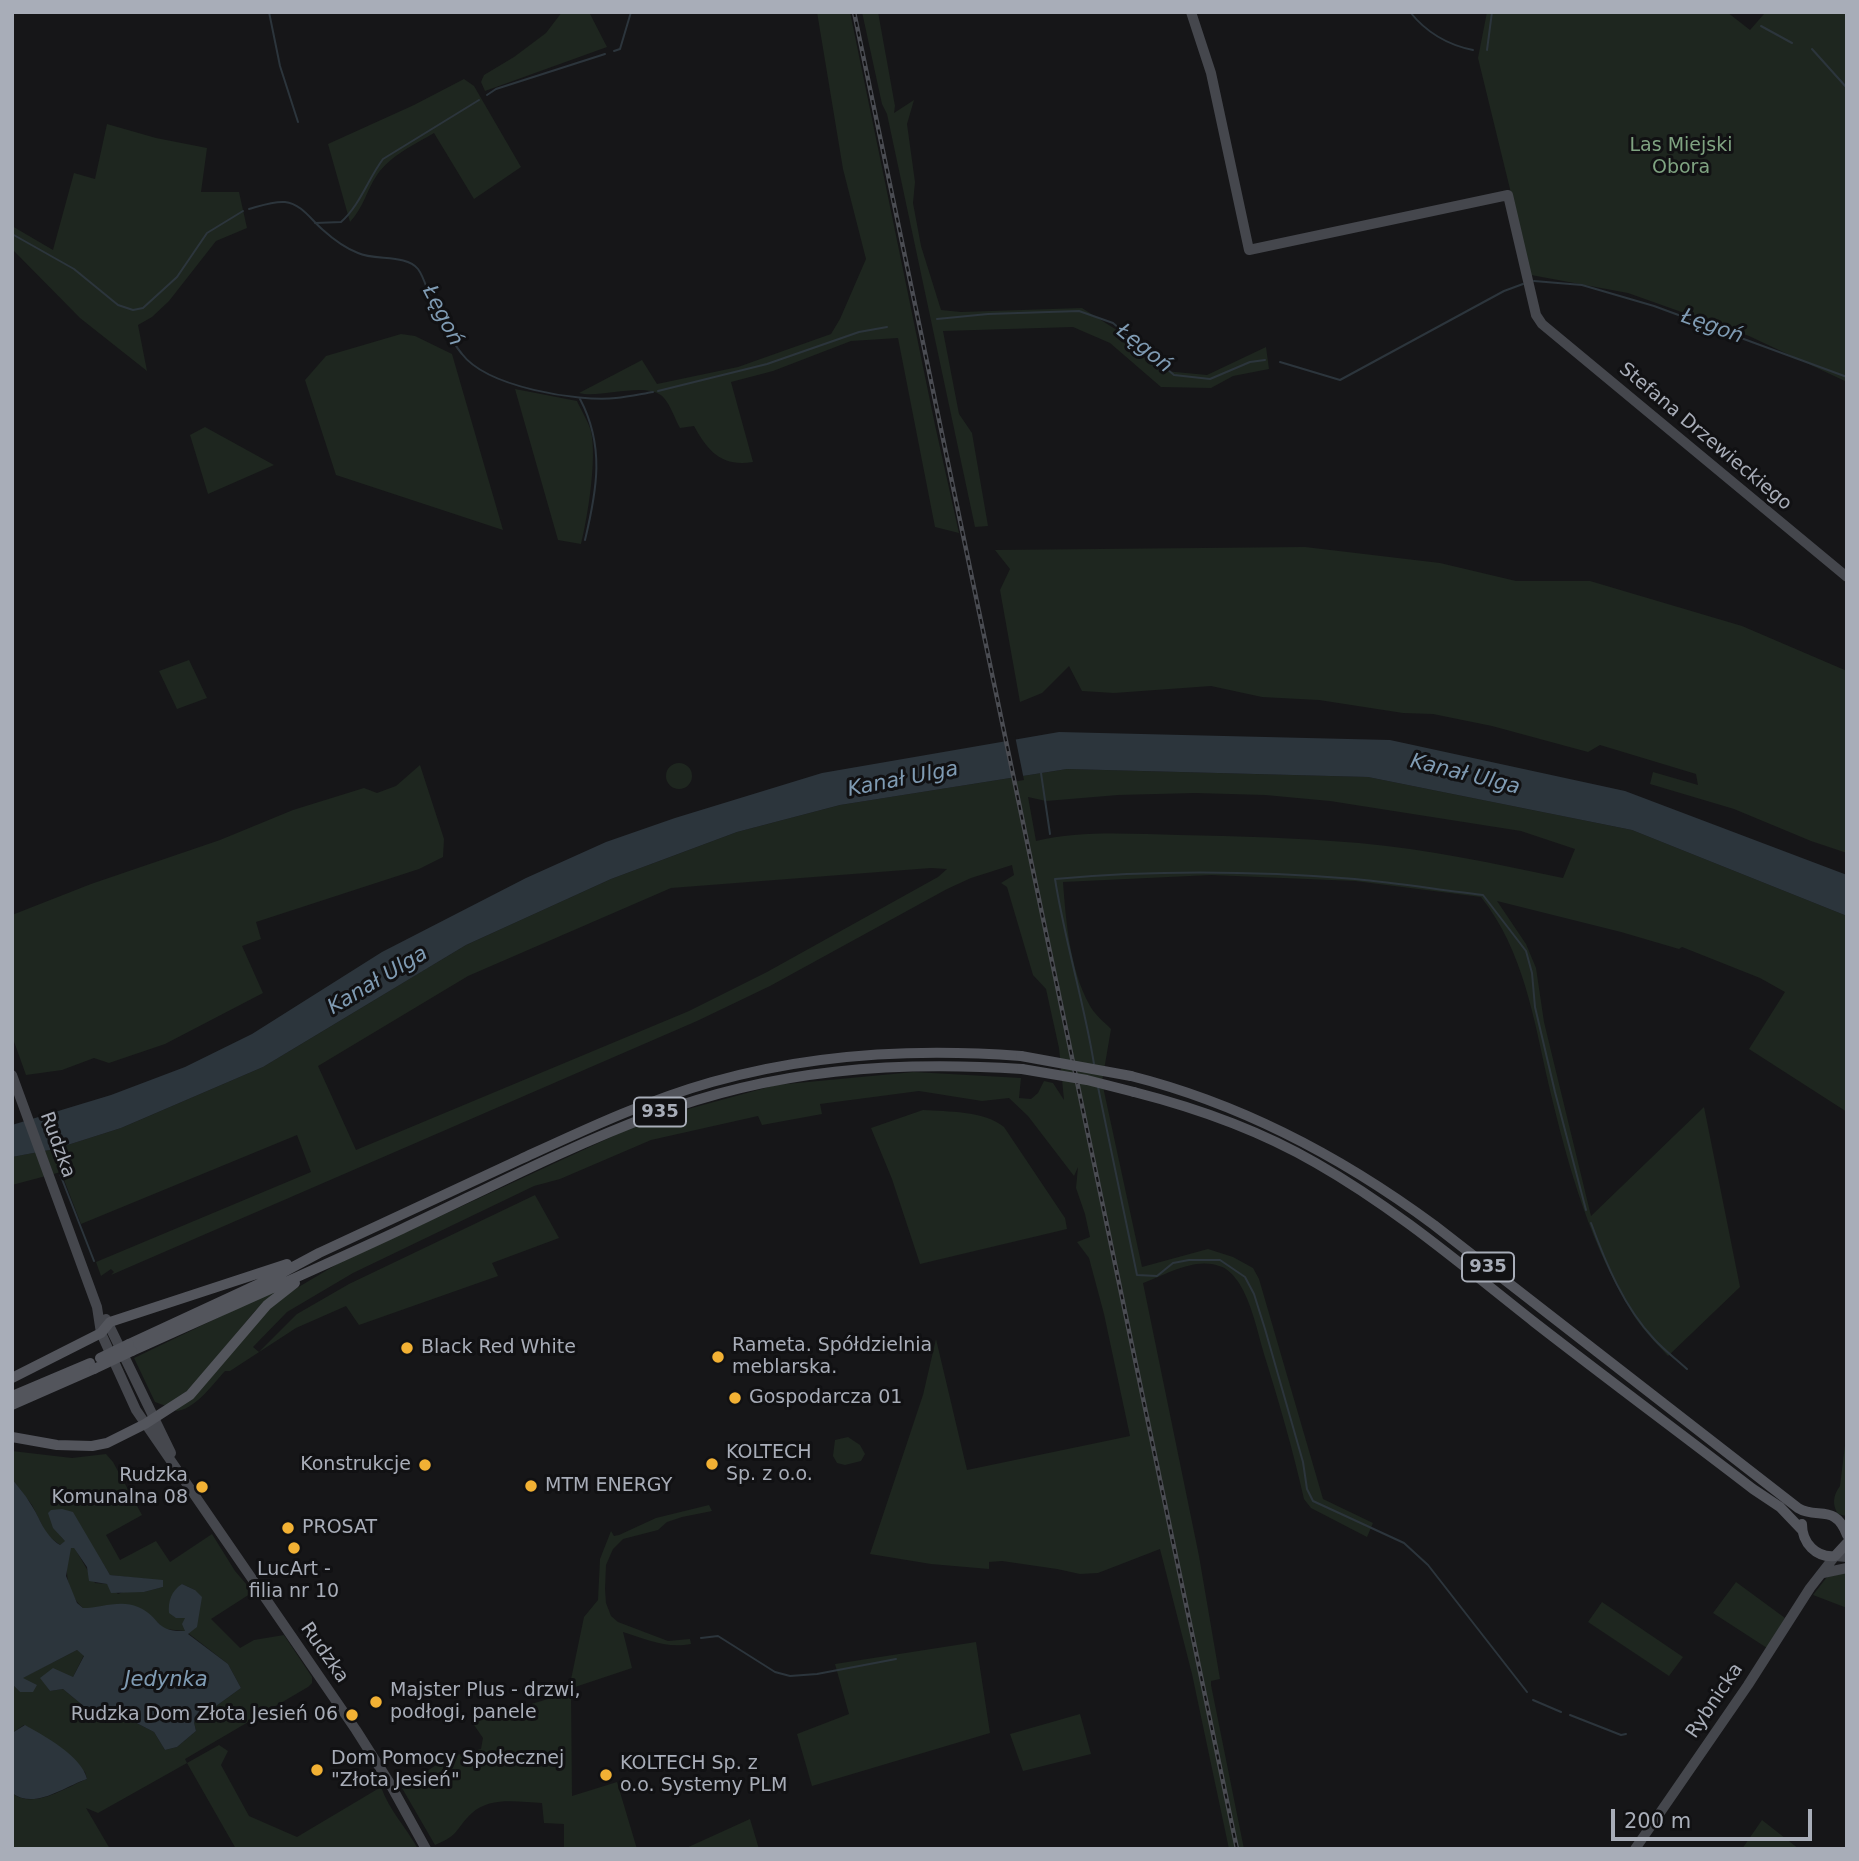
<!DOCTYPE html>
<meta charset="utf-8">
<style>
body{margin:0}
#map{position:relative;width:1859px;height:1861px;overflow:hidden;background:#161618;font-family:"DejaVu Sans",sans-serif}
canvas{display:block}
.frame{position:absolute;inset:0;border:14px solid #a8adb8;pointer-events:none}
.scale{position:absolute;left:1611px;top:1809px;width:201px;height:32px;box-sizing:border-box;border:4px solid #a8adb8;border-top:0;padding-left:9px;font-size:21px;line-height:24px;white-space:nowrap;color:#a8adb8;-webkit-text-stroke:5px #111113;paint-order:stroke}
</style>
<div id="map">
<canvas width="1859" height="1861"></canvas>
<div class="frame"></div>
<div class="scale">200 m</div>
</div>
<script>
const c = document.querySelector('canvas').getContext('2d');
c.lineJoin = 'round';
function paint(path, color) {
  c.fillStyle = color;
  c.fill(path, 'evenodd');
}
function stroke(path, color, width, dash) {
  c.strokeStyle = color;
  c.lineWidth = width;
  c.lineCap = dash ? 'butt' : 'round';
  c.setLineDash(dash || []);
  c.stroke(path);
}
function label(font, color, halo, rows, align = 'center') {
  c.font = font + ' "DejaVu Sans",sans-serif';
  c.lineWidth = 6;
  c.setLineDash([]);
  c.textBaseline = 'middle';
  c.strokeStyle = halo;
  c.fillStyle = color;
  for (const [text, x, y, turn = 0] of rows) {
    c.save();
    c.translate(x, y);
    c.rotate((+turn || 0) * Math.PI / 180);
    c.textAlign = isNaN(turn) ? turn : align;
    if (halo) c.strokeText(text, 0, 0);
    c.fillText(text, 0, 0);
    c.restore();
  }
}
const green = new Path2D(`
 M562,12H589L607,47L485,91L481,82L484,75L514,57L546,33Z
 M817,12H850L935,425L959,533L935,527L898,338L851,341L773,371L731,382L753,462C721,467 708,451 694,426L680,428C675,419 671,406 664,398C649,380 601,399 579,393L642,360L657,384L738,367L831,334L840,319L866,259L843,169Z
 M862,12H878L895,106L894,113L914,100L907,124L915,182L913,203L921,246L941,310L961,312L1082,308L1123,334L1165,371L1207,375L1266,347L1269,369L1233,376L1211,388L1161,387L1110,343L1073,327L943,331L959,414L972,433L988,526L975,527L887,114L882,104Z
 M1487,12H1727L1750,30L1764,14L1763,12H1847V382L1749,336L1628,293L1531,275L1478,58Z
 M464,79L474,86L521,167L474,199L434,133C414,145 391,155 377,175C366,191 364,207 350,222L328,144L414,105Z
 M107,124L156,138L207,148L201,192H239L247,228L216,241L169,301L152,317L138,325L147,371L80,318L12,249V226L53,250L74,173L95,179Z
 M401,334L415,336L452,354L503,530L336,475L305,380L326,356Z
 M515,389L577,401C581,410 588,421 591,431C597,459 588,515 581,544L558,540Z
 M205,427L274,465L208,494L190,435Z
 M1305,547L1440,563L1516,581H1590L1742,626L1847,671V853L1811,841L1734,809L1650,784L1653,772L1698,785L1696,774L1600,745L1588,752L1492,726L1433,714L1403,713L1319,700L1262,697L1211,686L1114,693L1082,691L1069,666L1042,693L1020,702L1000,590L1010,569L995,550Z
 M189,660L207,698L177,709L159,671Z
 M666 776a13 13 0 1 1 26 0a13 13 0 1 1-26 0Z
 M420,765L444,839L443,857L419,869L256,922L261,939L242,946L263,993L165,1044L109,1063L94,1058L62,1070L26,1075L12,1036V915L91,884L220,840L293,810L364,788L377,793L396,786Z
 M1067,769L1368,777L1632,830L1847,916V1112L1749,1049L1785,992L1760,978L1682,947L1679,949L1621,932L1497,901L1526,944L1536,968L1544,1022L1591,1216L1704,1107L1740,1287L1668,1356C1657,1344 1645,1332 1636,1319C1591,1249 1568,1166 1549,1086C1534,1020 1524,951 1481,897L1355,881L1211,875L1063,882C1066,922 1070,969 1089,1004C1094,1014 1104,1022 1111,1029L1102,1082L1142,1267L1208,1249L1233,1257L1253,1268L1259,1279L1323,1499L1373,1523L1367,1537L1311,1508L1304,1499C1293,1450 1279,1402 1264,1354C1257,1330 1252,1304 1239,1283C1234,1276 1228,1268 1219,1266C1194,1257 1166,1275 1143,1283L1199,1556L1220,1679L1211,1681V1685L1244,1849H1229L1192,1674L1160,1549L1098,1573L1080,1574L1057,1569L1002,1561L989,1562V1569L931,1564L870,1554L923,1395L936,1339L967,1470L1130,1436L1104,1314L1089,1258L1077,1242L1090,1237L1085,1214L1076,1188L1078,1167L1074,1176L1028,1116L1009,1098L982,1101L919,1091L820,1104L822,1114L762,1125L758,1116L651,1140L560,1179L534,1186L353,1273L287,1312L253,1347L259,1352L297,1314L349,1284L535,1195L559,1238L492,1263L498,1276L359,1325L346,1306L296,1328L230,1371H225C213,1384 194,1411 175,1411L208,1380L275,1301L339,1263L648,1120L776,1085L914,1072L1021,1078L1019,1098L1031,1099L1038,1093L1044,1081L1053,1083L1064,1100L1059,1048L1046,989L1033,975L1007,887L1001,883L1014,875L1012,865L971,878L947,889L770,986L697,1021L111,1275L114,1272L111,1269L101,1276L96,1262L311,1172L297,1135L81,1224L61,1172L12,1185V1157L55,1149L121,1128L263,1067L466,945L611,879L737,832L840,805ZM1195,793L1265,795L1330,801L1521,831L1575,849L1563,878C1496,864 1427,849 1359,843C1299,838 1239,836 1179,835C1134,834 1080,830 1036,841L1028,797L1046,801L1118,795ZM931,868L947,869L938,877L767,972L689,1011L356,1150L318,1066L468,976L671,888Z
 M923,1110C948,1112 983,1110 1004,1127L1065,1218L1067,1229L920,1264L892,1179L871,1128Z
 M284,1286L255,1311L189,1390L166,1406L155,1402L134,1358Z
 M1847,1429V1515L1846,1516L1838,1514C1832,1505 1833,1495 1840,1486Z
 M848,1437L860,1445L865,1454L861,1461L845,1465L837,1463L833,1456L835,1440Z
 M12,1451L72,1458L106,1454L113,1462L142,1515L106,1535L120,1560L156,1541L170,1562L212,1534L235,1571L253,1592L211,1619L240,1648L254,1640L284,1635L312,1677V1683L308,1687L185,1759L187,1763L219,1745L228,1751L221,1765L249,1816L297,1837L381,1787C389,1810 406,1827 418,1849H236L187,1763L98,1813L86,1808L110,1849H12V1793C34,1810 64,1788 87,1779L85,1772L24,1725L12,1733V1684L20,1692L22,1678L77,1650L84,1655L73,1677L41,1678L50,1691L63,1689L86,1708L117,1713L154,1732L165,1750L177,1747L196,1731L194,1722L241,1688L228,1664L188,1633L195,1590L182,1584L176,1618H185L186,1631L164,1629L155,1620L83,1608C66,1593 64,1569 70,1548L74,1547L95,1583L107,1584L118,1594L125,1591L144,1592L163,1587V1581L110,1575L102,1562L60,1536L66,1541L60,1545L47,1535L32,1505L12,1479Z
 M709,1505L712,1511L682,1517L667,1522L658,1530L623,1539L613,1549L606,1565L605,1589L606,1603L611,1616L618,1622L668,1641L690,1639L691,1644C666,1649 646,1639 623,1632L632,1668L569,1689L584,1617L598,1600L600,1559L611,1531L614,1536L619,1535L656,1518Z
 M1847,1572V1608L1813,1595L1827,1577Z
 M1736,1582L1785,1618L1767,1648L1713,1613Z
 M1602,1602L1683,1657L1669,1676L1588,1622Z
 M976,1642L990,1733L812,1786L797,1734L849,1714L835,1664Z
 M571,1692L572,1796L617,1782L637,1849H564V1824L544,1823L542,1803C520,1802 490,1796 472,1813C454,1830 461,1834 435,1845L402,1788L448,1757L481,1749L483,1738L472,1722Z
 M1080,1714L1091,1754L1023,1771L1010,1734Z
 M750,1819L759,1849H684Z
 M1762,1820L1799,1849H1742Z`);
const water = new Path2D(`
 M1059,732L1390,740L1625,791L1847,875V916L1632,830L1368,777L1067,769L840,805L737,832L686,851L611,879L466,945L263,1067L121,1128L55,1149L12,1157V1125L111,1095L185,1067L252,1034L382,952L526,878L606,842L675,818L822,773Z
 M12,1479C18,1487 25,1494 30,1503C41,1519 43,1534 60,1545L65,1541L53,1528L48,1513L51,1510L62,1509L73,1512L110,1575L163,1580V1587L144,1592L111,1593L107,1584L89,1581L87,1567L74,1548H71L66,1576L77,1603L83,1608C100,1608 121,1599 138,1607C161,1617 154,1632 185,1631L182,1624L185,1618H176L169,1613C168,1602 171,1591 182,1584L195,1590L202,1597L197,1627L188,1634L228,1664L241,1688L194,1722L196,1731L177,1747L165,1750L154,1732L117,1713L86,1708L63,1689L50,1691L40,1678L53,1668L73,1677L84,1656L77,1650L23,1678L37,1685L33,1692H20L12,1684Z
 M25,1725C44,1736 82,1756 87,1779C63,1787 35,1810 12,1793V1733Z`);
const pier = new Path2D(`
 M1015,736L1024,780L1013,782L1004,738Z`);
const stream = new Path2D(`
 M269,12L280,66L298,122
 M1410,12C1426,32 1448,45 1473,50
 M1761,26L1792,43
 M1812,49L1847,88
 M1487,50L1492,12
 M614,51L620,49L631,12
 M487,95L496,89L605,54
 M249,209C260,206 273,201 285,202C302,204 311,220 323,230C333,239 345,248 358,253C375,261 406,254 418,269C424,277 427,290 431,299C439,317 449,338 462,354C487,387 577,402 616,398C628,397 641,394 653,392
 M315,223L341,222C360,205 368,179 383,159L479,100
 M12,234L74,269L118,305L133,310L143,308L177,277L207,233L243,211
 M1534,281L1582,285L1654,306L1847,377
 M937,319L988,314L1079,311L1113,323L1174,375L1210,379L1250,362L1265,360
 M1280,362L1340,380L1504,291L1523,284
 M658,391L767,364L859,332L887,327
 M580,399C605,446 597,490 585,540
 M1041,773L1050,834
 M1094,1064C1084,1002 1065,942 1055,879C1154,870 1256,871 1355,879C1398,883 1440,890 1483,895L1526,951L1532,973L1535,1007L1555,1092L1586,1210
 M1098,1087L1137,1275L1157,1276L1173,1263L1189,1260H1220L1245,1277L1254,1294L1265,1329L1303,1462L1307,1489L1313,1501L1404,1543L1428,1565L1527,1692
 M63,1146L70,1168L60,1174L94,1261
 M1591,1223C1606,1264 1624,1307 1654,1339C1664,1350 1676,1359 1687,1369
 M701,1638L718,1636L775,1672L790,1676L817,1674L896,1659
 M1533,1700L1561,1712
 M1570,1715L1621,1735L1626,1734`);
const secondary = new Path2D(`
 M1191,12L1211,73L1249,250L1508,195L1536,315L1542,324L1847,577
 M12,1075L97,1307L101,1333L136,1410L356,1730L389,1782L426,1849
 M106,1319L171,1453
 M1823,1573L1847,1568
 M1635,1849L1748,1685L1810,1588L1835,1556L1847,1557`);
const primary = new Path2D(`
 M1131,1076C1242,1104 1342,1157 1434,1225L1798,1508C1817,1520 1835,1503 1847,1535
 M1134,1092C1197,1108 1259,1130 1316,1163C1395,1208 1463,1266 1534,1322C1606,1378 1680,1433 1753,1489L1780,1507L1802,1530
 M129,1344L278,1275L319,1253C387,1222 454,1190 521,1159C584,1130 645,1101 712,1082C814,1053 917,1048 1021,1056
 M132,1351C222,1310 313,1271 402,1229C485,1190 567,1147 653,1115C774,1069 894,1061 1022,1069
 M12,1378L101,1333L110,1322L287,1264
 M12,1396L90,1363
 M12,1405L94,1369
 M12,1437L57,1445L92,1446L107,1443L145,1424L190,1395L267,1305L295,1283
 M1802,1524C1802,1543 1816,1558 1835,1556L1847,1543`);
const rail = new Path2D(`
 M854,12L1237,1849`);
const primaryBridge = new Path2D(`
 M1021,1056L1131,1076
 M1022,1069L1087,1080L1134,1092
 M100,1358L129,1344
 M94,1369L132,1351`);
const markers = [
 [407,1348,7,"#f2b134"],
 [718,1357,7,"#f2b134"],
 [735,1398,7,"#f2b134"],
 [712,1464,7,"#f2b134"],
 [425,1465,7,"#f2b134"],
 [531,1486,7,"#f2b134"],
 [202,1487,7,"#f2b134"],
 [288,1528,7,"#f2b134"],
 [294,1548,7,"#f2b134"],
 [376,1702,7,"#f2b134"],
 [352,1715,7,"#f2b134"],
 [317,1770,7,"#f2b134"],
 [606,1775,7,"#f2b134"]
];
const shields = [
 [660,1112,52],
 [1488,1267,52]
];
const shieldNames = [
 ["935",660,1112],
 ["935",1488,1267]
];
const parkNames = [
 ["Las Miejski",1681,146],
 ["Obora",1681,168]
];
const streetNames = [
 ["Stefana Drzewieckiego",1705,437,40],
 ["Rudzka",57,1145,70],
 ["Rudzka",324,1653,55],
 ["Rybnicka",1715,1701,-56]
];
const poiNames = [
 ["Rameta. Spółdzielnia",732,1346],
 ["meblarska.",732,1368],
 ["Black Red White",421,1348],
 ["Gospodarcza 01",749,1398],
 ["KOLTECH",726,1453],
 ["Sp. z o.o.",726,1475],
 ["Konstrukcje",411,1465,"right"],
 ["Rudzka",188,1476,"right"],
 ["Komunalna 08",188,1498,"right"],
 ["MTM ENERGY",545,1486],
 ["PROSAT",302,1528],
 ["LucArt -",294,1570,"center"],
 ["filia nr 10",294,1592,"center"],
 ["Majster Plus - drzwi,",390,1691],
 ["podłogi, panele",390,1713],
 ["Rudzka Dom Złota Jesień 06",338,1715,"right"],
 ["Dom Pomocy Społecznej",331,1759],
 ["\"Złota Jesień\"",331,1781],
 ["KOLTECH Sp. z",620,1764],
 ["o.o. Systemy PLM",620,1786]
];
const waterNames = [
 ["Łęgoń",442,316,63],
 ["Łęgoń",1712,327,20],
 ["Łęgoń",1144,349,39],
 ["Kanał Ulga",1465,775,14],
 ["Kanał Ulga",903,780,-11],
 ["Kanał Ulga",378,981,-31],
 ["Jedynka",166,1681]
];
paint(green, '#1e261f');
paint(water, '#2c353c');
paint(pier, '#161618');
stroke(stream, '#2c353c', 2);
stroke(secondary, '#45474d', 10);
stroke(primary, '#53555c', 10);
stroke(rail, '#4a4c52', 4.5);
stroke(rail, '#111113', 2, [5]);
stroke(primaryBridge, '#53555c', 10);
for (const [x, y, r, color] of markers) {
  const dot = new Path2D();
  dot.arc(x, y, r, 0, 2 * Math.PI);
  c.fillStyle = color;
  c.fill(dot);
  stroke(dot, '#111113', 2.5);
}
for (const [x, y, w] of shields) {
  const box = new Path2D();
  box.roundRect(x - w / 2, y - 14.5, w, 29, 5);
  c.fillStyle = '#111113';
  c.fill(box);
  stroke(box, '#a8adb8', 2);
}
label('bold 18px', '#a8adb8', null, shieldNames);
label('19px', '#7fa381', '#111113', parkNames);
label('19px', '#a8adb8', '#111113', streetNames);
label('19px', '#a8adb8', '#111113', poiNames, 'left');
label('italic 21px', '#7f9bb3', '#111113', waterNames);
</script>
